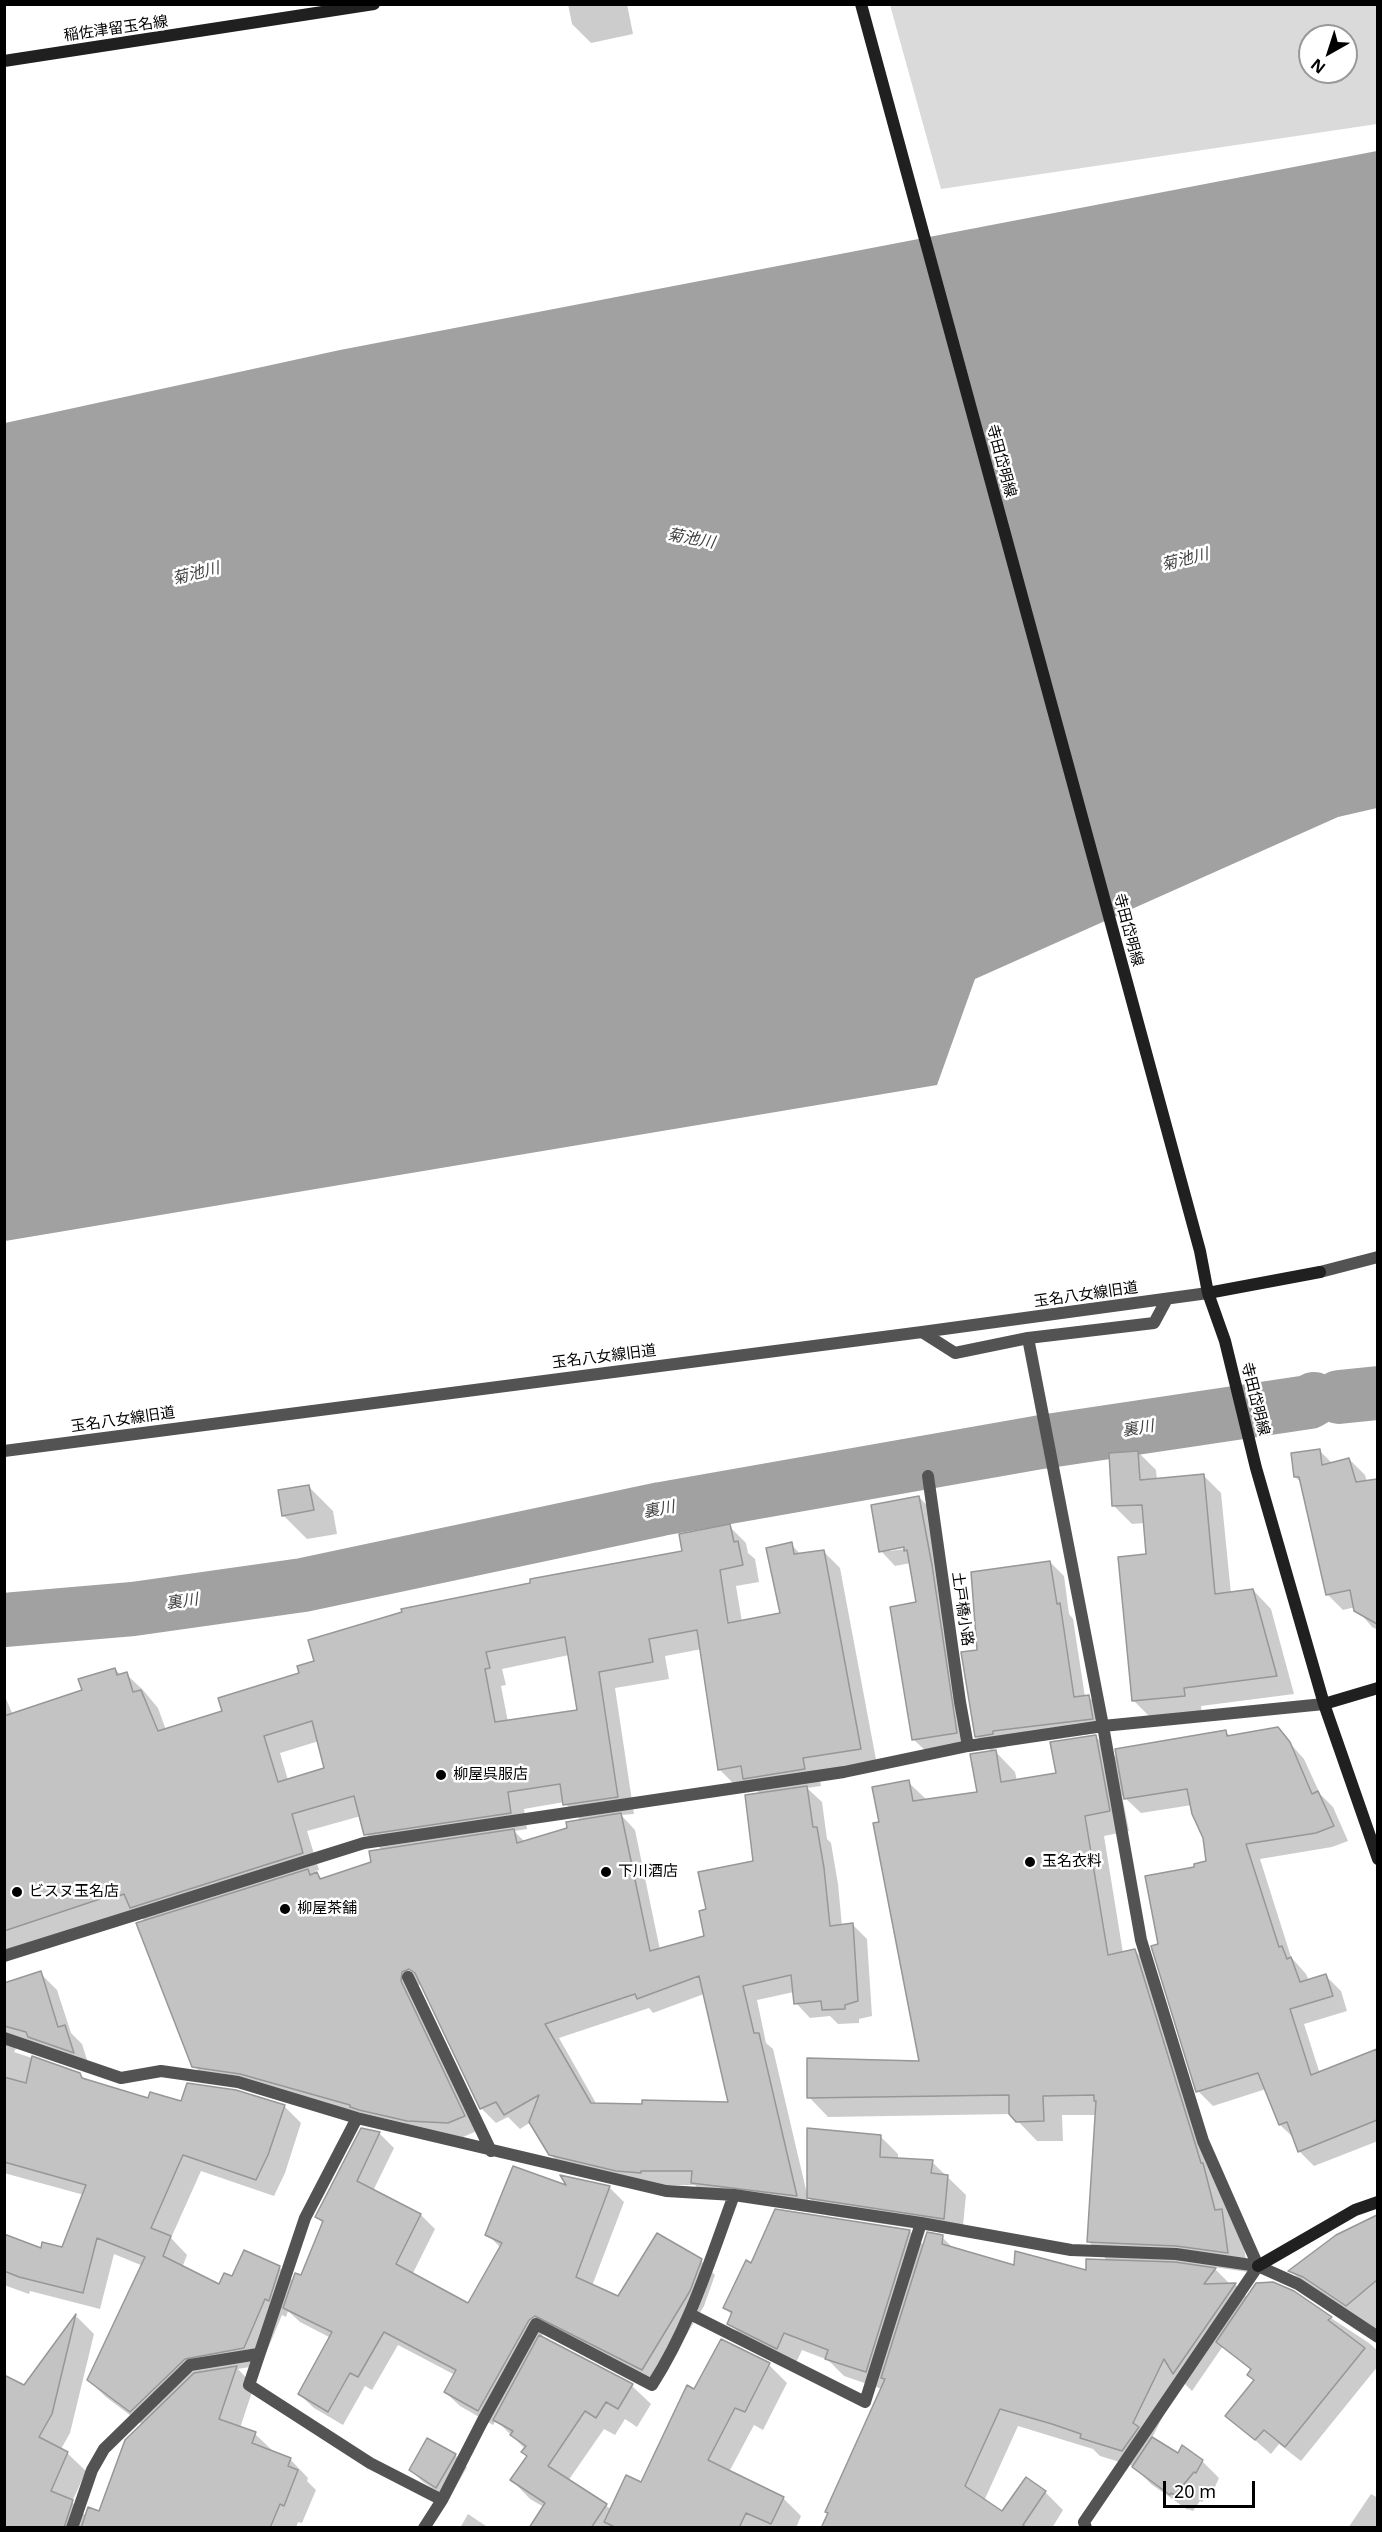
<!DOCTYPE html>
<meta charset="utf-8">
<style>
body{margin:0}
#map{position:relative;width:1382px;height:2532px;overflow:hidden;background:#fff;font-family:"Noto Sans",sans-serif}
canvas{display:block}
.frame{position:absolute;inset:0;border:6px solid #000;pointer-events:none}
.north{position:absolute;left:1298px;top:24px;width:60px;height:60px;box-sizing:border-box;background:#fff;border:2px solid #999;border-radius:50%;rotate:219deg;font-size:16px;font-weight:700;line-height:24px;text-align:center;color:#000}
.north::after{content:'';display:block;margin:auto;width:21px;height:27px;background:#000;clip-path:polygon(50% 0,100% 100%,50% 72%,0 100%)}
.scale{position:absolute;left:1163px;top:2481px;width:92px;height:27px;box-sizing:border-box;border:3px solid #000;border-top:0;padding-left:8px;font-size:18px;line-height:21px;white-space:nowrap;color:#000;-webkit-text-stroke:4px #fff;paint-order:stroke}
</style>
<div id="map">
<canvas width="1382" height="2532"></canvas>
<div class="frame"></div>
<div class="north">N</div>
<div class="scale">20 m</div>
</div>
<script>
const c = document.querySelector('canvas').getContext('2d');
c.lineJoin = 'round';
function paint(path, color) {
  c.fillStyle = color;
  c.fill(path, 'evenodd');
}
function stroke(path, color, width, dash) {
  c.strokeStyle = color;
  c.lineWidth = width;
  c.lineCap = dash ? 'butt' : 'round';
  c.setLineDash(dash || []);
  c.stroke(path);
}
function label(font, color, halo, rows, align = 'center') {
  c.font = font + ' "Noto Sans","Noto Sans JP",sans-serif';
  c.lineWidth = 5;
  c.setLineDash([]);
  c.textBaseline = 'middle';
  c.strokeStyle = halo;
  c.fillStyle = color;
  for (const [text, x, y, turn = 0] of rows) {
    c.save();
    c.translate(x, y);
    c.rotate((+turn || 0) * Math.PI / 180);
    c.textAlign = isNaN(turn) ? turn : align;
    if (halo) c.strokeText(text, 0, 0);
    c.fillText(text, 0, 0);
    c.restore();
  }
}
const green = new Path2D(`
 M890,5H1377V124L941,189ZM1310,36H1346V72H1310Z`);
const water = new Path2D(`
 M1377,151V808L1338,817L975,979L937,1085L5,1241V423L340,350Z`);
const shadow = new Path2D(`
 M568,4H627L633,34L591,43L572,24Z
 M1320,1451L1333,1464L1349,1459L1365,1475L1367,1482L1378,1481V1630L1372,1627L1355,1607L1343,1610L1327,1594L1302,1483L1295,1477Z
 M1138,1452L1156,1470L1157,1480L1203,1475L1221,1493L1231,1594L1253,1590L1271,1609L1294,1694L1201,1706L1202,1713L1151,1718L1133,1700L1148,1555L1145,1523L1132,1524L1114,1506Z
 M309,1487L333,1511L337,1534L307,1539L283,1515Z
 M919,1497L933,1512L971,1747L928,1753L913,1739L918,1603L911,1563L895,1566L881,1551ZM911,1545V1548L890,1551V1548Z
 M729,1526L746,1543L748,1553L755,1559L759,1582L736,1586L742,1622L782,1614L791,1544L801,1555L823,1551L840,1568L877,1765L819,1774L821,1786L807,1788L822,1802L827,1839L831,1843L838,1884L842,1926L853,1925L867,1939L872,2016L859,2019V2023L838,2024L830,2016L810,2018L796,2003L794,1992L757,2000L766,2043L773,2049L807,2194L880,2136L898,2154V2160L932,2162L966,2195L962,2236L826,2215L807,2196L811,2210L707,2197L695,2185H655L565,2169L550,2154L531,2122L520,2129L508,2117L496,2123L481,2108L422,1984L416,1986L479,2130L463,2137L256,2088L209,2081L194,2066L146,1922L133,1910L8,1952L4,1949V1694L13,1715L84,1691L115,1669L121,1675L126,1674L143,1690L158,1708L166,1730L684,1553ZM702,1649L719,1769L736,1786L750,1783L760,1794L755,1862L707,1910L706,1937L660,1950L635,1830L621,1815L634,1814L615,1688L669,1679L665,1656ZM569,1655L579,1711L508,1722L501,1686L506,1685L502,1669ZM319,1741L326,1769L288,1780L280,1753ZM564,1802L581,1821L568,1829L525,1842L514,1831L527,1829L524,1809ZM361,1816L366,1834L382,1850L373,1863L323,1880L315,1871L319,1870L307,1831ZM704,1994L729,2104L597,2105L559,2038L649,2008L653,2013Z
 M1050,1562L1064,1576L1069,1614L1073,1619L1085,1697L1088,1696L1102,1710L1106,1732L1006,1744V1747L993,1749L1015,1772L1017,1781L1057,1774L1096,1737L1119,1760L1226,1732L1231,1737L1277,1729L1304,1759L1320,1794L1333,1807L1348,1841L1332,1847L1260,1859L1291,1957L1306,1974L1309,1981L1326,1976L1341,1991L1347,2011L1304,2024L1320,2074L1378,2050V2141L1314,2166L1299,2151L1295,2139L1280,2125L1266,2089L1213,2106L1198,2091L1160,1945L1196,1868L1208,1863L1204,1837L1192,1805L1141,1813L1122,1795L1129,1831L1104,1836L1123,1953L1135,1951L1155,1971L1214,2165L1241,2230L1248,2272L1213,2267L1231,2285H1236L1248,2298L1293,2293L1369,2343L1378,2351V2366L1301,2461L1279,2444L1271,2454L1227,2416L1256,2381L1252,2371L1223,2346L1192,2391L1181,2380L1152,2438L1178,2455L1202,2461L1219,2478L1214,2489H1212L1202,2502L1200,2501L1193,2511L1188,2509V2510L1151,2484L1133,2466L1100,2456L1093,2449L1018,2426L984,2501L1003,2513L1045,2492L1063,2510L1052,2528H822L829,2514L826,2512L882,2389L844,2376L828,2360L802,2350L795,2365L747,2341L729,2323L732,2315L725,2308L752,2265L910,2231L924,2246L942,2237L954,2249L1015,2267L1087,2272L1108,2261L1089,2242L1097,2115H1062L1063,2141H1037L1011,2114L828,2117L809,2097L921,2062L881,1823L908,1782L927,1800L979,1793L992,1752L976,1736L979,1652Z
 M40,1973L57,1990L71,2033L82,2044L90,2069L16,2048L14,2052L80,2074L86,2081L149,2100L182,2103L284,2106L301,2123L285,2173L274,2196L201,2171L171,2238L187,2255L182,2268L220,2286L233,2278L279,2267L294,2282L302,2277L324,2224L317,2217L362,2129L379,2133L394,2148L373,2191L421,2215L435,2229L412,2275L469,2305L501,2248L487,2234L570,2187L563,2177L610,2188L624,2202L592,2286L618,2298L701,2261L715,2275L704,2306L656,2384L543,2334L541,2338L632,2386L651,2404L637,2427L625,2419L615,2435L604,2429L568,2481L611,2509L641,2484L695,2391L769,2365L787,2383L763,2430L754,2425L729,2472L783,2498L801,2516L796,2528H531L544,2507L530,2499L512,2480L528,2457L523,2452L525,2449L496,2420L493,2425L460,2406L445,2392L455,2375L398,2345L372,2390L365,2386L343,2425L314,2408L299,2394L331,2338L300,2322L288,2311L286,2317L282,2315L261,2365L238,2369L254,2386L240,2428L255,2434L274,2452L290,2459L308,2478L307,2481L316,2490L302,2523L298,2522L296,2528H4L25,2387L77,2317L94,2334L70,2433L61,2449L67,2453L86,2471L72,2502L86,2516L100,2513L143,2425L106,2397L88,2380L143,2266L114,2254L100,2309L30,2291L29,2294L4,2285V2236L42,2250L63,2248L84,2195L4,2173V1984Z
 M1378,2218V2331L1308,2288L1291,2271L1337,2237Z
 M455,2455L467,2467L449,2499L423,2482L411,2470Z
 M1371,2494L1378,2498V2528H1348Z
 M468,2514L489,2528H460Z`);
const river = new Path2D(`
 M1339,1397L1378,1393
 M4,1620L133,1609L303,1585L661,1509L1041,1442L1309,1402L1314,1399`);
const building = new Path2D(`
 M1320,1449L1322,1465L1349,1458L1356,1482L1377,1479V1624L1354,1611L1350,1590L1326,1595L1299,1477H1294L1291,1453Z
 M1138,1451L1140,1480L1204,1474L1215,1594L1253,1589L1277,1676L1184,1688L1185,1696L1132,1701L1118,1557L1146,1554L1142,1505L1112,1506L1109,1453Z
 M309,1485L314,1510L282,1516L278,1490Z
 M919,1496L932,1565L957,1733L912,1740L890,1607L916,1602L907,1550L904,1551V1547L879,1552L871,1505Z
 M730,1524L734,1542L738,1541L743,1565L720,1570L728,1623L780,1613L766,1548L792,1542L794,1554L824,1550L861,1749L803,1758L805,1769L743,1779L741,1766L718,1770L697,1630L649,1639L653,1662L599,1672L618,1797L563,1805L560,1784L508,1792L511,1813L364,1835L354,1796L292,1814L303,1853L130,1908L124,1894L119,1896L118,1893L4,1931V1716L82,1690L78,1679L115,1668L117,1675L127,1672L133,1692L141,1690L158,1731L222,1711L218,1698L299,1673L297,1666L314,1661L308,1640L402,1612L401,1609L530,1583V1579L682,1551L679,1534ZM565,1637L577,1710L495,1722L485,1669L490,1668L486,1652ZM312,1721L324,1768L278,1782L264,1736Z
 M1050,1561L1057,1604L1060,1603L1074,1697L1089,1695L1093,1719L993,1731V1734L975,1737L961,1652L977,1650L971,1572Z
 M1278,1727L1290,1742L1312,1794L1318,1791L1334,1826L1316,1833L1246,1844L1279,1947L1282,1946L1287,1959L1291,1957L1300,1982L1326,1974L1333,1996L1290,2009L1311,2075L1377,2049V2120L1298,2152L1287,2122L1279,2125L1258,2073L1196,2092L1151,1946L1158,1944L1145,1876L1194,1867V1864L1206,1861L1203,1838L1192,1814L1187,1789L1124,1799L1115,1749L1226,1730L1227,1736Z
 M1096,1735L1110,1811L1085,1816L1108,1955L1135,1949L1195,2143L1201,2163H1203L1215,2210L1222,2209L1228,2253L1176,2246L1087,2242L1096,2101H1094V2095L1043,2096L1044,2121L1016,2122L1009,2114V2095L807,2098V2058L919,2061L873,1823L879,1822L872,1787L909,1780L913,1801L977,1792L970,1754L996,1750L1001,1782L1056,1773L1050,1742Z
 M807,1786L813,1827H817L824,1868L830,1926L853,1923L858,2001L845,2005V2009L822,2010L821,2001L794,2004L791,1975L743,1986L754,2033H759L797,2196L691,2183L692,2171H641V2173L616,2171L549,2155L529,2122L539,2095L504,2115L496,2102L480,2109L415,1973L409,1969L402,1972L401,1981L465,2116L448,2123L407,2121L359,2110L350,2107V2105L240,2074L192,2067L136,1923L308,1869L310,1875L317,1872L320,1879L371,1862L369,1851L514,1829L517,1843L567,1828L566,1822L621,1813L650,1951L704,1936L699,1911L706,1909L698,1872L753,1861L745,1795ZM699,1976L728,2102L642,2100V2104L591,2103L545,2024L635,1994L637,1999Z
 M41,1971L58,2027L65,2025L74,2053L28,2037L26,2032L4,2026V1983Z
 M32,2056L80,2073L82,2078L148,2098L150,2092L181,2101L187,2083L236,2090L285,2105L268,2155L256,2180L183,2155L151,2228L171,2236L163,2256L219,2284L224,2273L232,2276L244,2250L280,2266L269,2301L265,2299L244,2348L185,2359L130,2412L87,2380L145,2257L97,2238L83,2293L19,2277L4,2271V2234L41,2248L42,2242L62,2247L86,2185L4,2162V2077L26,2083Z
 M361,2128L380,2132L357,2181L421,2214L396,2264L468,2303L502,2243L485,2235L513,2166L566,2185L560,2175L610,2186L576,2277L618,2296L657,2233L702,2259L690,2291L642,2370L535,2316L529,2320L478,2411L444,2392L456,2370L384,2332L358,2377L350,2373L328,2412L298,2394L332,2332L283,2308L295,2273L301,2275L323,2221L315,2217Z
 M807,2128L881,2135L880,2157L933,2160L931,2173L948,2175L944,2219L807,2198Z
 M775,2209L910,2230L866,2372L825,2359L828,2350L784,2333L777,2349L727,2324L732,2312L723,2308L746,2260L751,2263Z
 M1377,2215V2280L1346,2306L1303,2277L1288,2271L1336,2235Z
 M927,2232L943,2235L942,2244L1014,2265L1015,2251L1086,2270V2259L1175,2262L1216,2268L1204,2284L1236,2283L1173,2374L1164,2359L1133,2423L1139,2427L1122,2451L1080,2438L1081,2434L1052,2424L1000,2409L965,2486L1002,2511L1026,2477L1046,2491L1023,2525L1027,2528H821L828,2513L825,2512L885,2379L881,2378Z
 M1273,2282L1294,2291L1332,2317L1328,2320L1365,2348L1285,2447L1264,2430L1255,2440L1225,2416L1254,2380L1247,2375L1251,2369L1216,2342L1256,2283Z
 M76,2314L52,2414L39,2437L68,2452L51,2491L73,2500L64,2528H4V2375L24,2385Z
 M539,2335L633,2384L618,2409L606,2402L596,2418L585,2411L548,2466L607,2504L591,2528H529L545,2503L510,2480L527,2456L521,2452L526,2446L510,2435L513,2431L493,2420Z
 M721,2339L770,2363L745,2412L735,2408L708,2460L784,2497L771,2524L746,2513L739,2528H617L604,2522L626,2475L641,2482L687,2385L694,2389Z
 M237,2366L219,2419L256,2432L252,2443L291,2458L288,2466L298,2470L284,2506L280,2504L270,2528H81L88,2507L99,2511L125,2440L194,2373Z
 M1152,2437L1178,2453L1182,2445L1203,2460L1196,2473L1194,2472L1175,2495L1171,2493L1170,2495L1132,2467Z
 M427,2438L456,2454L436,2488L409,2470Z`);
const street = new Path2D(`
 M1320,1272L1378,1257
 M922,1332L955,1353L1028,1338L1103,1726L1141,1940L1203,2141L1258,2266
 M1028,1338L1154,1323L1167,1299
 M4,1451L922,1332L1208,1293
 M928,1476L960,1702L968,1746
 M4,1956L364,1843L844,1772L968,1746L1103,1726L1324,1704
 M408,1977L491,2151
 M4,2038L121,2078L161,2071L238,2082L357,2118L666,2191L734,2195L921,2223L1071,2250L1176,2254L1258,2266L1298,2284L1378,2337
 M357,2118L305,2218L249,2385L370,2463L442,2500
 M690,2314L865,2402L921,2223
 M72,2528L92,2470L104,2449L190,2365L258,2354
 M424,2528L442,2500L482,2422L536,2324L652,2385C690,2326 710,2260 734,2195
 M1086,2528L1084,2522L1258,2266`);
const secondary = new Path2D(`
 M861,4L1200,1251L1208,1293L1225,1341L1256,1468L1324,1704L1378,1859
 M4,61L374,4
 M1208,1293L1320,1272
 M1324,1704L1378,1688
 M1258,2266L1355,2210L1378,2202`);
const markers = [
 [441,1775,6,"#000"],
 [1030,1862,6,"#000"],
 [606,1872,6,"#000"],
 [17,1892,6,"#000"],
 [285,1909,6,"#000"]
];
const streetNames = [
 ["稲佐津留玉名線",116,29,-8],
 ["寺田岱明線",1001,461,75],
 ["寺田岱明線",1128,930,75],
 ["玉名八女線旧道",1086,1295,-8],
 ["玉名八女線旧道",604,1357,-7],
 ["寺田岱明線",1255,1399,76],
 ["玉名八女線旧道",123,1420,-8],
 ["土戸橋小路",962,1609,82]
];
const poiNames = [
 ["柳屋呉服店",453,1775],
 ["玉名衣料",1042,1862],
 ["下川酒店",618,1872],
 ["ビスヌ玉名店",29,1892],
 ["柳屋茶舗",297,1909]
];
const waterNames = [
 ["菊池川",691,539,10],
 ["菊池川",1185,560,-14],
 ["菊池川",196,574,-14],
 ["裏川",1138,1429,-10],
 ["裏川",659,1510,-11],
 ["裏川",182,1602,-8]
];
paint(green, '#dadada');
paint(water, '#a1a1a1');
paint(shadow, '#0003');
stroke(river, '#a1a1a1', 54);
paint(building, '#c3c3c3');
stroke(building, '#979797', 1.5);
stroke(street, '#535353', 12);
stroke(secondary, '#202020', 12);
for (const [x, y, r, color] of markers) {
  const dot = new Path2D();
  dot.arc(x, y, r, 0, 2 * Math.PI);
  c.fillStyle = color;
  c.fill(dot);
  stroke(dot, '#fff', 2);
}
label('15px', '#000', '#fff', streetNames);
label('15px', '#000', '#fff', poiNames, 'left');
label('italic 16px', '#424242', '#fff', waterNames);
</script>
